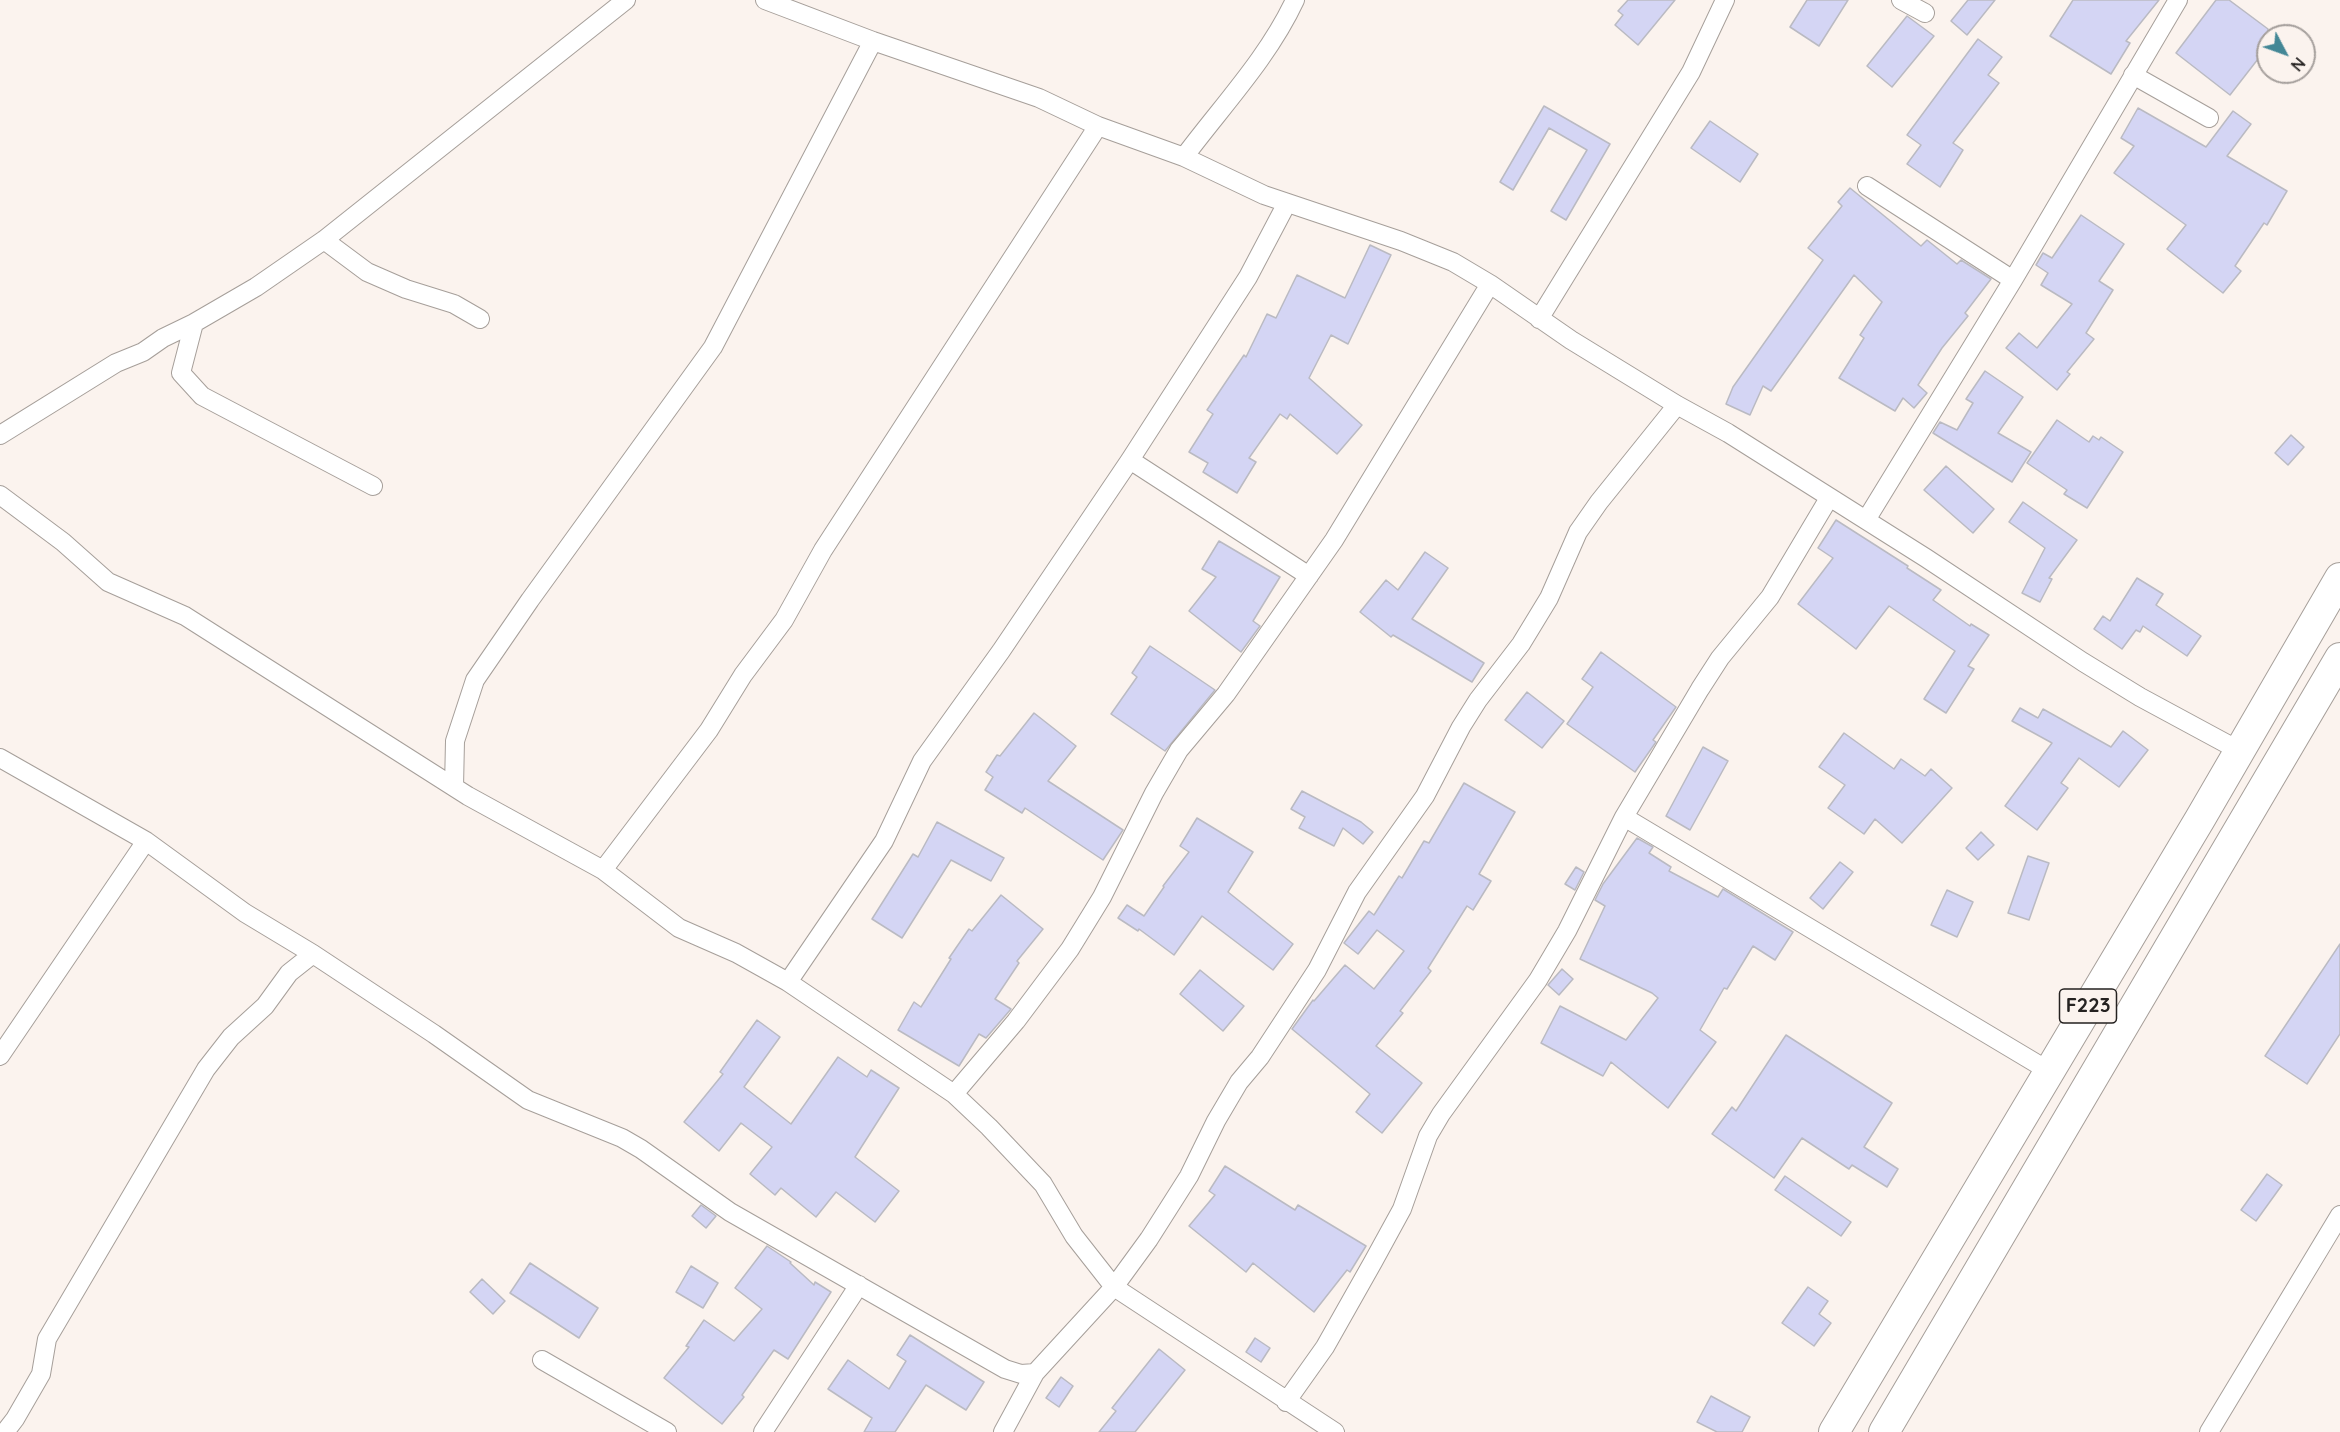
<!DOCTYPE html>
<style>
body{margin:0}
#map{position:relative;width:2340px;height:1432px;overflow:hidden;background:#fbf3ee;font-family:Quicksand,sans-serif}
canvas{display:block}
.north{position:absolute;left:2256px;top:24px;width:60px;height:60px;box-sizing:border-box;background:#fbf3ee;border:2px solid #a59f9c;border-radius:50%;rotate:131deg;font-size:16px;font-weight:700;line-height:24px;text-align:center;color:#252221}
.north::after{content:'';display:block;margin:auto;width:21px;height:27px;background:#438796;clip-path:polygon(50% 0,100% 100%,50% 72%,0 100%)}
</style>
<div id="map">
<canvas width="2340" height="1432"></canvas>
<div class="north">N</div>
</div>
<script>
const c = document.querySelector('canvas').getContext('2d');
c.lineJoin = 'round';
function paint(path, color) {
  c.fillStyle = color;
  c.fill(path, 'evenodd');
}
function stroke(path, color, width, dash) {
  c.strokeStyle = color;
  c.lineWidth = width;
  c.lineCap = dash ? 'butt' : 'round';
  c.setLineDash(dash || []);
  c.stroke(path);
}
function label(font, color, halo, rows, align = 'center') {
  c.font = font + ' Quicksand,sans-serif';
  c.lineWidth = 5;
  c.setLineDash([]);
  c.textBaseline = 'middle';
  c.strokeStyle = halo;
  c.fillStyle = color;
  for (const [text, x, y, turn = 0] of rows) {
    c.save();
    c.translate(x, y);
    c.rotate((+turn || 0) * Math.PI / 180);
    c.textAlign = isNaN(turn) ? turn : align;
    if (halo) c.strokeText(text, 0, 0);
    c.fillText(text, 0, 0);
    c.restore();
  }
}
const building = new Path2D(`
 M1628,0H1675L1638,45L1615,25L1623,15L1618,11Z
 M1807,0H1848L1819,46L1790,27Z
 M1968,0H1995L1967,35L1951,21Z
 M2073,0H2159L2126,41L2130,43L2111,74L2050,36Z
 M2216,0H2229L2268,29V50L2260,61L2258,59L2230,95L2176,53Z
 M1907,16L1934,36L1892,87L1867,66Z
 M1978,39L2002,57L1988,75L1999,83L1953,143L1963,150L1940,187L1907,164L1921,145L1907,135Z
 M1544,106L1610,144L1566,220L1551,211L1587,150L1549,128L1513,190L1500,182Z
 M2138,108L2206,147L2233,111L2251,124L2227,156L2287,191L2267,225L2264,223L2235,266L2241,271L2223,293L2167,249L2186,225L2114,173L2134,146L2121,138Z
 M1710,121L1758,154L1740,182L1691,148Z
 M1850,188L1921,246L1927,240L1957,264L1961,260L1991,279L1965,313L1968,316L1942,348L1918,385L1927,393L1914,408L1903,398L1895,411L1839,378L1864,338L1860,335L1882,302L1854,275L1771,391L1763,386L1750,415L1726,404L1733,387L1823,260L1808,248L1842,206L1838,202Z
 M2081,215L2124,244L2099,281L2113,290L2086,333L2094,339L2067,372L2070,374L2057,390L2006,348L2019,333L2037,348L2072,304L2041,285L2048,273L2036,265L2043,253L2052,258Z
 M1370,245L1391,255L1348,344L1331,335L1309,378L1362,425L1337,454L1290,414L1287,419L1280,414L1249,458L1256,462L1237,493L1203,472L1208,463L1189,452L1213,414L1207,410L1244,355L1246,357L1267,314L1276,318L1297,275L1345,298Z
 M1985,371L2023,397L1998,433L2031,452L2012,482L1933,433L1940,422L1957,430L1973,403L1966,399Z
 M2057,420L2089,442L2093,436L2099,440L2101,437L2123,452L2087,508L2064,494L2067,490L2027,463Z
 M2291,435L2304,447L2288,465L2275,453Z
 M1946,466L1994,509L1973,533L1924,490Z
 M2023,502L2077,540L2049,578L2052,579L2040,602L2022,593L2045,548L2009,522Z
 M1836,520L1908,566L1907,568L1941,590L1933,600L1970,626L1971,624L1989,635L1968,666L1974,669L1946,713L1924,699L1955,651L1889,606L1856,649L1798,604L1833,558L1818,548Z
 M1219,541L1280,577L1253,621L1260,626L1241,652L1189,611L1216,577L1202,569Z
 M1425,552L1448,568L1412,619L1484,663L1472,682L1393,635L1391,637L1360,612L1386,580L1398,590Z
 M2137,578L2163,594L2156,605L2201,636L2187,656L2143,626L2140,632L2136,630L2122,649L2094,629L2103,616L2110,621Z
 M1150,646L1215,690L1165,751L1111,714L1137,677L1132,673Z
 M1601,652L1676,707L1653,740L1656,742L1635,772L1567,724L1593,687L1582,679Z
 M1527,692L1564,721L1542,748L1505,720Z
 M2020,708L2038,718L2043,709L2111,747L2123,731L2148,750L2119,787L2079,758L2061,783L2068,788L2037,830L2005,806L2052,743L2012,721Z
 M1034,713L1076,746L1048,781L1123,830L1103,860L1025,808L1022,813L985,790L993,777L986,772L997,755L1000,756Z
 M1844,733L1894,769L1901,759L1925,776L1931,769L1952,788L1902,843L1875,819L1864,834L1828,808L1845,785L1819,767Z
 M1703,747L1728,761L1690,830L1666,816Z
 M1464,783L1515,812L1479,874L1491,881L1473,910L1467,906L1428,968L1431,971L1400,1011L1403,1013L1376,1046L1422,1083L1382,1133L1356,1112L1370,1094L1292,1029L1313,1000L1314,1001L1345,965L1374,989L1404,951L1377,930L1358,954L1344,943L1369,911L1374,915L1399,876L1402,878L1424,841L1429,843Z
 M1302,791L1361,822L1373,832L1363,844L1343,828L1334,846L1299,828L1305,817L1291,809Z
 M1197,818L1253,852L1228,892L1293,944L1273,970L1202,916L1174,955L1139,929L1138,931L1118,918L1127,905L1144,916L1164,887L1163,886L1189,852L1180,846Z
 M937,822L1004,858L991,881L951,860L902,938L872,919L913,854L918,857Z
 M1981,832L1994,845L1978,860L1966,848Z
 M1637,838L1653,847L1649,853L1671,867L1669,871L1718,897L1723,889L1793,932L1775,960L1753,946L1727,989L1724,988L1700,1030L1716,1042L1668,1108L1611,1062L1603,1076L1541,1043L1560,1006L1626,1040L1658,998L1652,993L1580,959L1605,906L1595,900L1603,884Z
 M2028,856L2049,863L2029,920L2008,913Z
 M1840,862L1853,872L1823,909L1810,898Z
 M1576,867L1584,872L1575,890L1565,884Z
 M1947,890L1973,902L1957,937L1931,925Z
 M1001,895L1043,929L1017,961L1019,963L995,999L1011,1009L986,1038L979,1034L959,1066L898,1030L914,1002L921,1007L951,959L949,958L969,929L972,931Z
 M2340,944V1034L2307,1084L2265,1056Z
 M1562,969L1573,979L1559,995L1548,985Z
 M1200,970L1244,1006L1223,1031L1180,994Z
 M757,1020L780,1037L744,1087L791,1124L838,1057L867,1077L871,1070L899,1088L855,1157L899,1191L875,1222L836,1192L816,1217L781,1188L775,1195L750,1174L772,1147L741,1123L719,1151L684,1122L723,1074L720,1072Z
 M1786,1035L1892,1103L1864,1147L1898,1169L1887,1187L1852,1165L1849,1169L1802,1138L1774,1178L1712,1134L1732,1107L1736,1111Z
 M1225,1166L1295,1210L1298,1205L1366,1246L1350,1272L1347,1270L1314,1312L1253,1263L1246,1272L1189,1226L1215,1195L1209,1191Z
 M2267,1174L2282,1185L2256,1221L2241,1210Z
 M1785,1176L1851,1222L1841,1236L1775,1190Z
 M701,1205L716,1216L706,1228L692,1216Z
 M767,1246L791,1262L790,1263L814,1285L815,1282L831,1292L788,1359L774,1350L742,1395L744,1397L722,1424L664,1378L689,1347L686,1346L704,1320L734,1341L762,1309L735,1288Z
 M530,1263L598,1308L579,1338L510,1293Z
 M691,1266L718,1283L703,1308L676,1292Z
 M482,1279L505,1301L493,1314L470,1292Z
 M1808,1287L1828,1301L1819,1314L1831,1323L1814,1346L1782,1323Z
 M910,1335L984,1382L966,1410L926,1385L895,1432H864L872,1418L828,1389L848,1360L889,1389L906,1361L897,1355Z
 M1255,1338L1270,1348L1261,1362L1246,1352Z
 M1159,1349L1185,1370L1135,1432H1099L1116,1411L1112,1408Z
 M1061,1377L1073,1386L1059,1407L1046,1398Z
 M1711,1396L1750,1417L1742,1432H1717L1697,1422Z`);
const street = new Path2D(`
 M765,0L873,41L1039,98L1098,126L1184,157L1264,195L1401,241L1453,262L1490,284L1571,340L1677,405L1728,433L1926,558L2083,662L2140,697L2240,751
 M1901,0L1925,13
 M2133,75L2209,118
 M1184,157C1222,106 1268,58 1295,0
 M1867,186L2013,280
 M324,240L367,272L406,289L454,304L480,319
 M1539,319L1691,72L1725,0
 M194,323L181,373L202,396L373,486
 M0,435L116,363L143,352L163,338L194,323L256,287L324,240L626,0
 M1130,460L1309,576
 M0,495L63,542L108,582L185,616L468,796L603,870L679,928L736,953L788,982L954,1094L989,1127L1043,1184L1074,1236L1114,1287L1335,1432
 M1866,520L2013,280L2178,0
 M0,758L146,841L245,913L313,954L434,1034L528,1100L622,1138L641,1149L730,1212L1005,1369L1021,1374L1035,1373L1114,1287L1149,1239L1189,1176L1216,1121L1239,1082L1260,1057L1317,970L1357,892L1425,796L1461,727L1478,700L1521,644L1549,598L1578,532L1599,502L1677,405
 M454,787L455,741L475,680L530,600L713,347L873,41
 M1624,817L2049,1071
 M603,870L709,730L743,675L784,620L823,550L1098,126
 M788,982L884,841L922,761L1001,651L1130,460L1248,277L1287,203
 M0,1056L146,841
 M954,1094L1016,1021L1070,949L1102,897L1154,793L1179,750L1226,694L1334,540L1490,284
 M542,1360L667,1432
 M1286,1402L1325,1347L1373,1262L1402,1209L1428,1136L1441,1114L1538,980L1567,931L1624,817L1700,689L1720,658L1770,597L1829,498
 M5,1432L15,1419L41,1374L47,1339L206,1069L231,1037L265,1006L289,973L313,954
 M763,1432L859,1285
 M1003,1432L1035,1373
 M2209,1432L2340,1215`);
const primary = new Path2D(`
 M1834,1432L2200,819L2340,578
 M1884,1432L2340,658`);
const shields = [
 [2088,1006,57]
];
const shieldNames = [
 ["F223",2088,1006]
];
paint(building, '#d4d5f4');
stroke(building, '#babac2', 1.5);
stroke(street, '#a69f9a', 20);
stroke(primary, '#a69f9a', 32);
stroke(street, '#fff', 18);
stroke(primary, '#fff', 30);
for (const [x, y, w] of shields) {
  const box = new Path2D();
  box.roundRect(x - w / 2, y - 17, w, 34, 4.5);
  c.fillStyle = '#fbf3ee';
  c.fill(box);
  stroke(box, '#252221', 1.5);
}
label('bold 20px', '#252221', null, shieldNames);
</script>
